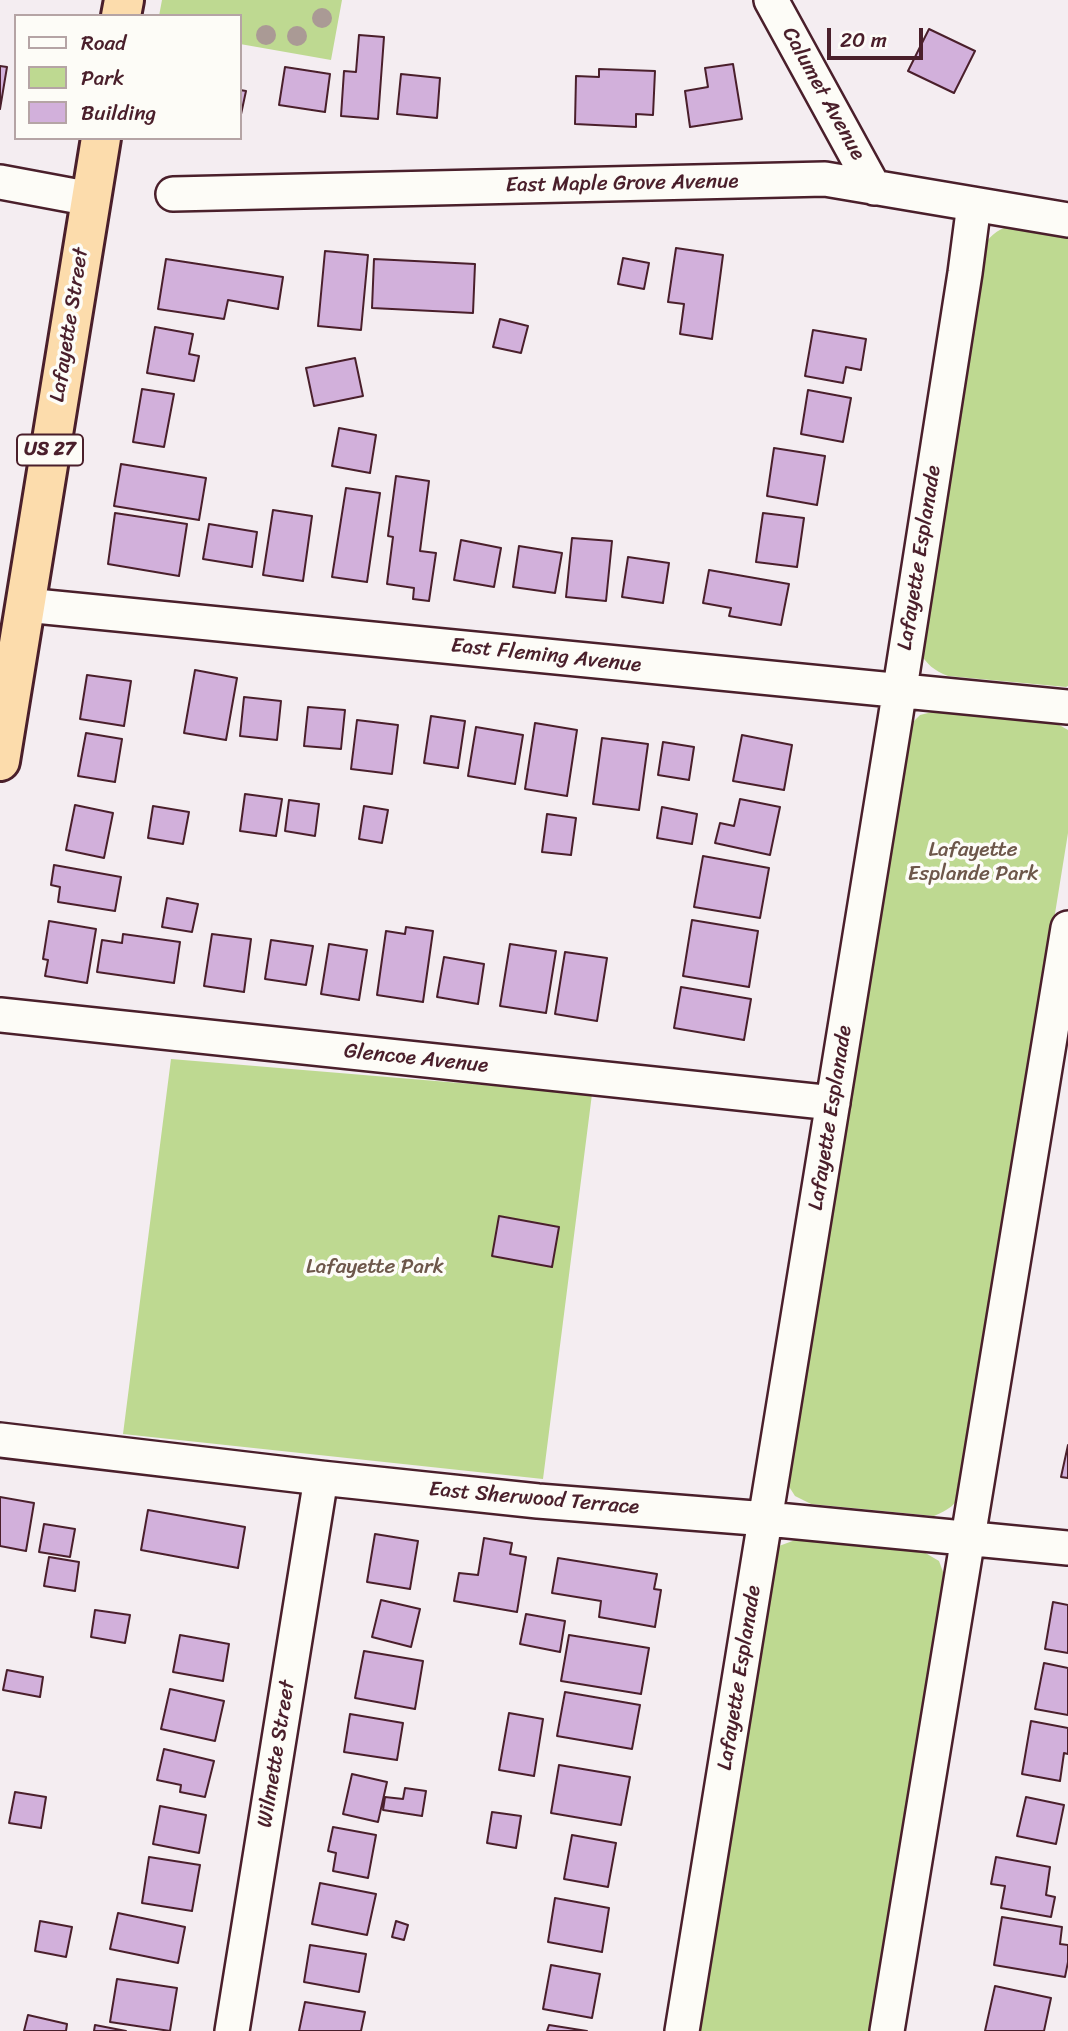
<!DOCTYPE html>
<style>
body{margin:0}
#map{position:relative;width:1068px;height:2031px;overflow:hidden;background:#f4edf1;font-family:Sriracha,sans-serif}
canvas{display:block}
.legend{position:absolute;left:14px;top:14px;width:228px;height:126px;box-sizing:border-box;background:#fdfcf7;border:2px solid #b5a4a5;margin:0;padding:9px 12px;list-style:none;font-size:21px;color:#4a1f2b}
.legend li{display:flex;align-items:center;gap:14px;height:35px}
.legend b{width:35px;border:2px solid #b5a4a5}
.scale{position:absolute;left:827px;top:28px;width:96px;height:32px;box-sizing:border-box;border:4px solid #4a1f2b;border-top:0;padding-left:9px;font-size:21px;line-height:24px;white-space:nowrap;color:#4a1f2b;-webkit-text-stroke:5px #fdfcf7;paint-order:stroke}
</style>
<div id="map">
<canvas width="1068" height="2031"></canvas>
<ul class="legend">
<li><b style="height:9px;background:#fdfcf7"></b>Road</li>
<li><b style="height:19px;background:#bed991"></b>Park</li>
<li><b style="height:19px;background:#d2b0db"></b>Building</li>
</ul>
<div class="scale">20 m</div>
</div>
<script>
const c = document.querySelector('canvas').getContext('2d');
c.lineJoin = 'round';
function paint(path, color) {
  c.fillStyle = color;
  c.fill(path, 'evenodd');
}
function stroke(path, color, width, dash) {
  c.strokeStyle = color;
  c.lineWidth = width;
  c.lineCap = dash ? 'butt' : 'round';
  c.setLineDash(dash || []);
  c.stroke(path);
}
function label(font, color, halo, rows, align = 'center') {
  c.font = font + ' Sriracha,sans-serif';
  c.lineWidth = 7;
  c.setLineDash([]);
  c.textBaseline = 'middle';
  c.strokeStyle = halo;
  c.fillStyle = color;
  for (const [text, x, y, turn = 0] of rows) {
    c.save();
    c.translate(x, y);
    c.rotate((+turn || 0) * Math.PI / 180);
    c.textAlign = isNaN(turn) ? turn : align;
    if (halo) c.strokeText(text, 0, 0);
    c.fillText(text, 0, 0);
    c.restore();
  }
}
const green = new Path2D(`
 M162,0H342L331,60L240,44V16H159Z
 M1009,226L1068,235V686L1066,687L948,676C934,671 927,664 919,652L982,249C988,237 997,230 1009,226Z
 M936,711L1054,722L1068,730V833L962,1490C957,1505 948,1510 934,1516L811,1504L795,1496L788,1485L907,728L920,715Z
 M171,1059L592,1094L543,1479L123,1434Z
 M798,1539L922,1551L939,1561L946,1580L875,2031H695L773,1560L779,1546Z`);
const building = new Path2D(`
 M929,29L975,51L954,93L908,71Z
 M359,35L384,37L378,119L341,116L344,71L356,72Z
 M733,64L742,119L690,127L685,91L708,87L705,68Z
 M0,66L7,67L0,109Z
 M285,67L330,74L325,112L279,105Z
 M599,69L655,71L653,115L636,114V127L575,124L576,76L599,77Z
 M401,74L440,78L437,118L397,114Z
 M240,90L246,91L240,119Z
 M676,248L723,255L712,339L680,334L684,304L668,302Z
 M325,251L368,255L361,330L318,326Z
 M623,258L649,263L644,289L618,284Z
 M166,259L283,277L278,309L228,300L224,319L158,309Z
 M374,259L475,264L473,313L372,308Z
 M500,319L528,326L521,353L493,347Z
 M155,327L193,334L189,354L199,356L194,381L147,373Z
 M813,330L866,339L861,370L846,367L843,383L805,376Z
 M355,358L363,396L314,406L306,368Z
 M142,389L174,394L164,447L133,442Z
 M808,390L851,398L843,442L801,434Z
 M339,428L376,435L370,473L332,466Z
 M774,448L825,456L817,505L767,496Z
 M121,464L206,478L199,520L114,506Z
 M396,476L429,481L420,551L436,553L429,601L413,599L414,588L387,584L393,537L388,536Z
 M346,488L380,493L367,582L332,577Z
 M273,510L312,516L303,581L263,575Z
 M115,513L187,524L179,576L108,564Z
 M763,513L804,518L797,567L756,562Z
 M209,524L257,532L252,567L203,559Z
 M572,538L612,541L606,601L566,597Z
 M461,540L501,548L494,587L454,580Z
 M519,546L562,553L555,593L513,587Z
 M628,557L669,563L663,603L622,597Z
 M709,570L789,584L781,625L729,616L731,608L703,603Z
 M195,670L237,678L226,740L184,733Z
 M87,675L131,681L124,726L80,719Z
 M244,697L281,701L277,740L240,736Z
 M308,707L345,710L341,749L304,746Z
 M431,716L465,721L458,768L424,763Z
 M357,720L398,725L392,774L351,769Z
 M535,723L577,730L567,796L525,789Z
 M476,727L523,735L515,784L468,776Z
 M86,733L122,739L115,782L78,776Z
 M742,735L792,745L784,790L733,781Z
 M602,738L648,744L639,810L593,804Z
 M663,742L694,747L689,780L658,775Z
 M245,794L282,799L276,836L240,831Z
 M740,799L780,807L770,855L715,843L720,823L734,826Z
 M289,800L319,804L315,836L285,831Z
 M75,805L113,813L104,858L66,850Z
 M153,806L189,812L183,844L148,838Z
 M364,806L388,810L382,843L359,839Z
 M662,807L697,814L692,844L657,838Z
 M547,814L576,818L571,855L542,852Z
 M703,856L769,868L760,918L694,907Z
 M54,865L121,877L115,911L58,902L60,887L51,885Z
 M167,898L198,904L192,932L162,927Z
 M692,920L758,931L749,987L683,976Z
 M49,921L96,929L87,983L45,976L48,960L43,959Z
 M406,927L433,931L423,1002L377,995L386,931L405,934Z
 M123,934L180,942L174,983L97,972L102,940L122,943Z
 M212,934L251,939L244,992L204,986Z
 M271,940L313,946L306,985L265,979Z
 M329,944L367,950L359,1000L321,994Z
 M510,944L556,951L546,1013L500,1006Z
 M565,952L607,958L597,1021L555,1014Z
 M444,957L484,964L478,1004L437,997Z
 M681,987L751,999L744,1040L674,1028Z
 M499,1216L559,1227L552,1267L492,1256Z
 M1068,1445V1478L1061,1477Z
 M0,1497L34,1503L26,1551L0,1546Z
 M148,1510L245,1527L238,1568L141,1550Z
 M44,1524L75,1529L70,1557L39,1552Z
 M375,1534L418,1541L410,1589L367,1582Z
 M484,1538L512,1543L510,1554L526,1557L517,1612L454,1601L459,1573L478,1575Z
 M49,1557L79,1562L75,1591L44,1586Z
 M558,1558L657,1574L654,1589L661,1590L655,1627L599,1617L601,1601L552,1593Z
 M381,1600L420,1609L411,1647L372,1637Z
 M1053,1602L1068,1605V1653L1045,1649Z
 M95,1610L130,1615L125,1643L91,1637Z
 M526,1614L565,1621L560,1652L520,1644Z
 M180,1635L229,1644L223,1681L173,1672Z
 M569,1635L649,1648L641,1694L561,1681Z
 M364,1651L423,1661L415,1709L355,1698Z
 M1044,1663L1068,1668V1715L1035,1709Z
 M7,1670L43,1677L40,1697L3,1690Z
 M170,1689L224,1701L215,1741L161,1729Z
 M565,1692L640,1705L632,1749L557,1736Z
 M509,1713L543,1719L534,1776L499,1770Z
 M350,1714L403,1723L397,1760L344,1752Z
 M1031,1721L1068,1728V1754L1064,1753L1060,1781L1022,1774Z
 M164,1749L214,1761L205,1797L180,1792L181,1785L157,1780Z
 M559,1765L630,1777L621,1825L551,1813Z
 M352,1774L387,1782L378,1822L343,1814Z
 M405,1788L426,1791L422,1816L383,1810L385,1797L403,1799Z
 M15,1792L46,1797L41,1828L9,1823Z
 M1026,1797L1064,1805L1056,1844L1017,1836Z
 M160,1806L206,1815L199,1853L153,1844Z
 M492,1812L521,1816L516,1848L487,1843Z
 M333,1827L376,1835L368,1878L333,1871L336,1853L328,1851Z
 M572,1835L616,1843L608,1887L564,1879Z
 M149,1857L200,1865L192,1911L142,1903Z
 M996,1857L1050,1867L1046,1895L1055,1897L1051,1917L1001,1908L1005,1886L991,1884Z
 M320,1883L376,1894L367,1935L312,1924Z
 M555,1898L609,1908L602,1952L548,1942Z
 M118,1913L185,1927L178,1963L110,1949Z
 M1002,1917L1062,1927L1060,1944L1068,1945V1962L1065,1977L994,1965Z
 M40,1921L72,1927L66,1957L35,1951Z
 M396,1921L408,1925L404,1940L392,1937Z
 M310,1945L366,1954L359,1992L304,1982Z
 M551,1965L600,1974L592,2018L543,2009Z
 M117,1979L177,1988L170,2031L110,2022Z
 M995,1986L1051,1998L1044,2031H985Z
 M305,2002L365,2012L361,2031H299Z
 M28,2015L67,2024L66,2031H24Z
 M95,2025L126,2031H94Z
 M549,2025L587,2031H547Z`);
const street = new Path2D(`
 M771,0L874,188
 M0,182L91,199
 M173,194L825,179L1068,220
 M25,605L1068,707
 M0,1015L833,1103
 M0,1440L321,1478L538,1501L767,1519L1068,1548
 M232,2031L321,1478
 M682,2031L895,720L965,273L974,204
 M887,2031L1068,928`);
const highway = new Path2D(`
 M121,16L124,0
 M0,761L101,138`);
const trees = [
 [322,18],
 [266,35],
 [297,36]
];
const shields = [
 [50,450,66]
];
const shieldNames = [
 ["US 27",50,450]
];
const streetNames = [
 ["Calumet Avenue",823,94,61],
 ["East Maple Grove Avenue",622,184,-1],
 ["Lafayette Street",70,325,-81],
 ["Lafayette Esplanade",920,558,-81],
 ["East Fleming Avenue",546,656,6],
 ["Glencoe Avenue",416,1059,6],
 ["Lafayette Esplanade",831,1118,-81],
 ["East Sherwood Terrace",534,1499,5],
 ["Lafayette Esplanade",740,1678,-81],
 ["Wilmette Street",277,1754,-81]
];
const parkNames = [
 ["Lafayette",973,851],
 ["Esplande Park",973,875],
 ["Lafayette Park",375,1268]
];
paint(green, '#bed991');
paint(building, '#d2b0db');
stroke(building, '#4a1f2b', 2);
stroke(street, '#4a1f2b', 38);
stroke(highway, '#4a1f2b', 44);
stroke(street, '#fdfcf7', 33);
stroke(highway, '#fcdcac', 38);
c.fillStyle = '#aa9a95';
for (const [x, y] of trees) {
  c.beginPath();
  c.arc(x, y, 10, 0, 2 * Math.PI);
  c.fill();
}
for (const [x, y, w] of shields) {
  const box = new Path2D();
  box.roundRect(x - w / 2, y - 15.5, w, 31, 5);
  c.fillStyle = '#fdfcf7';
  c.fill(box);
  stroke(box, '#4a1f2b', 2);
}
label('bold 19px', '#4a1f2b', null, shieldNames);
label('21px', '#4a1f2b', '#fdfcf7', streetNames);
label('21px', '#6d574a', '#fdfcf7', parkNames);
</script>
